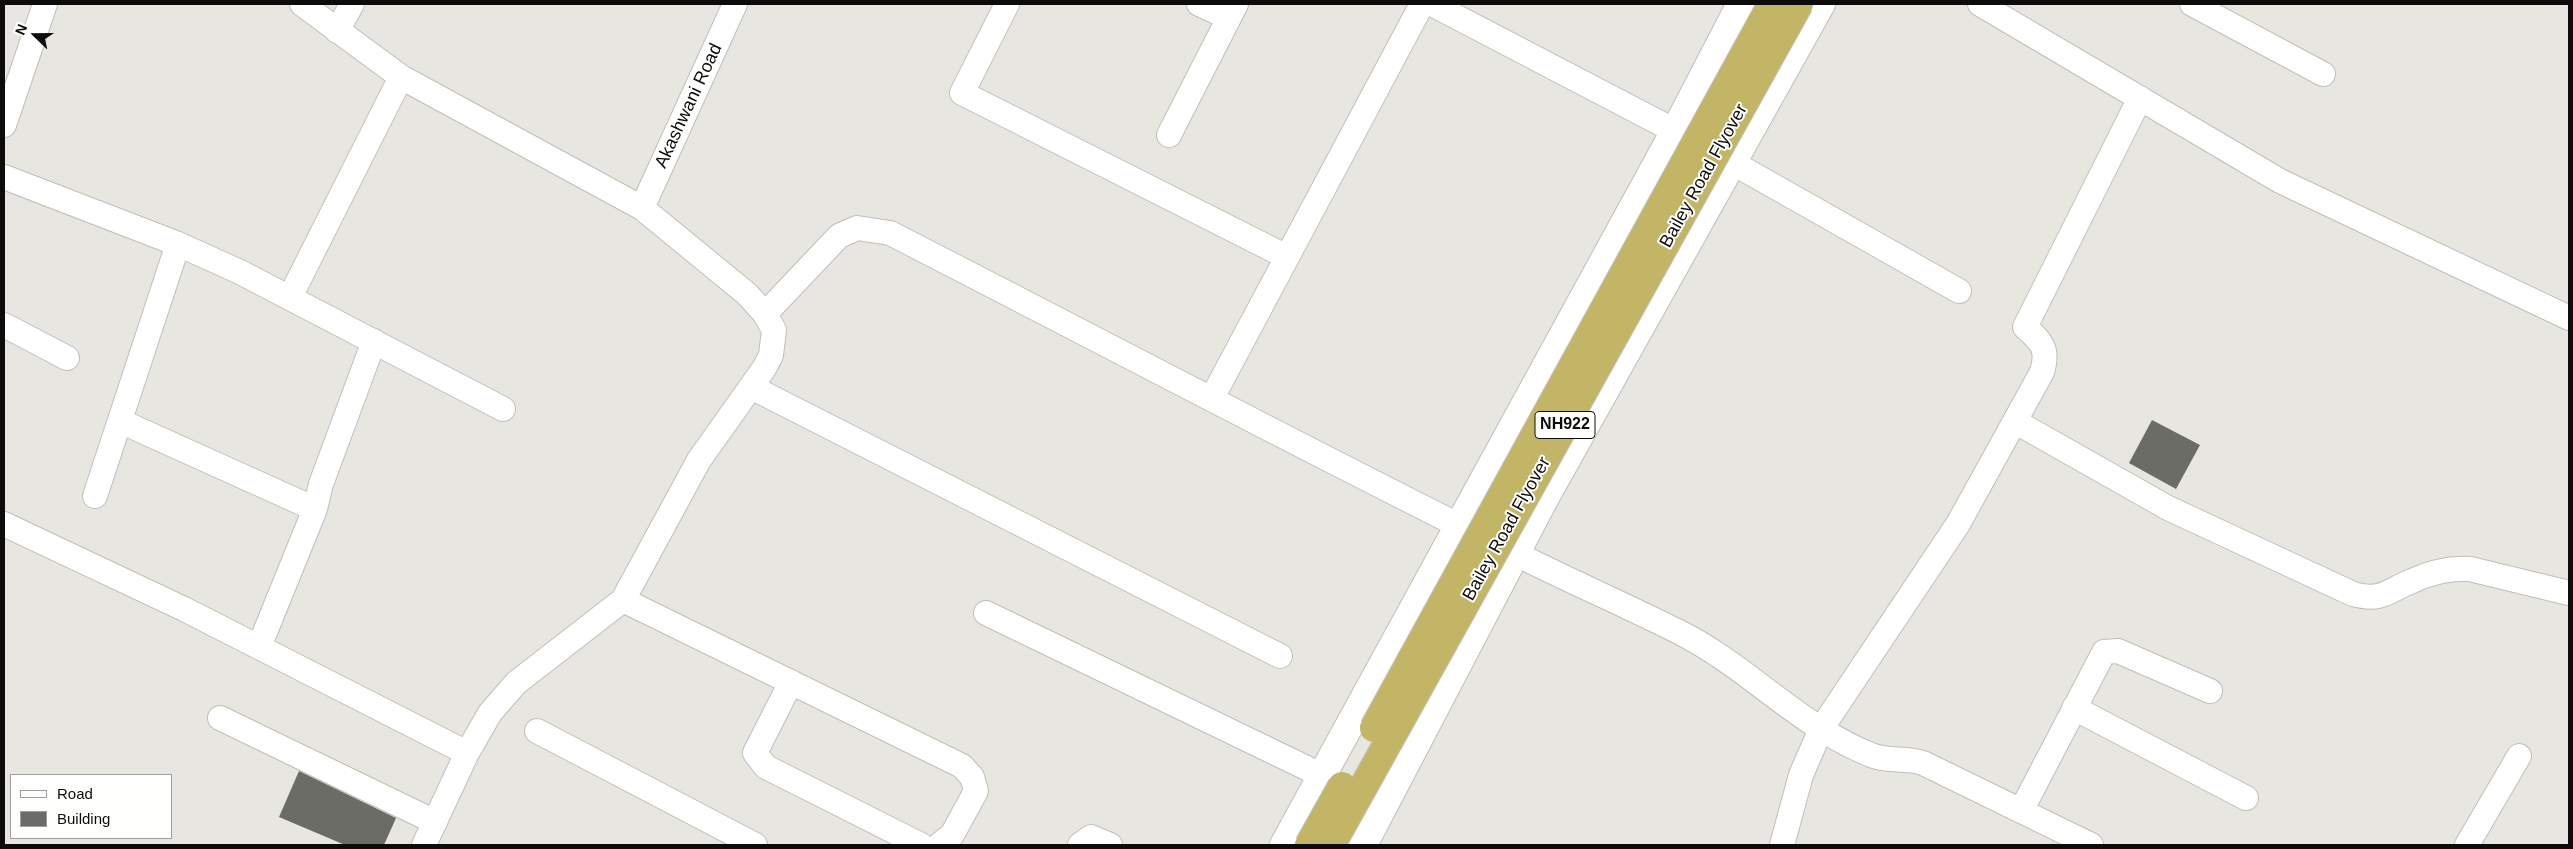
<!DOCTYPE html>
<style>
body{margin:0}
#map{position:relative;width:2573px;height:849px;overflow:hidden;background:#e7e6e0;font-family:Helvetica,sans-serif}
canvas{display:block}
.frame{position:absolute;inset:0;border:5px solid #0d0c0b;pointer-events:none}
.legend{position:absolute;left:10px;top:774px;width:162px;height:65px;box-sizing:border-box;background:#fffffe;border:1px solid #9e9e9d;margin:0;padding:6px 9px;list-style:none;font-size:15px;color:#0d0c0b}
.legend li{display:flex;align-items:center;gap:10px;height:25px}
.legend b{width:25px;border:1px solid #9e9e9d}
.north{position:absolute;left:10px;top:10px;width:50px;height:50px;-webkit-text-stroke:4px #fffffe;paint-order:stroke;rotate:292deg;font-size:14px;font-weight:700;line-height:20px;text-align:center;color:#0d0c0b}
.north::after{content:'';display:block;margin:auto;width:18px;height:22px;background:#0d0c0b;clip-path:polygon(50% 0,100% 100%,50% 72%,0 100%)}
</style>
<div id="map">
<canvas width="2573" height="849"></canvas>
<div class="frame"></div>
<ul class="legend">
<li><b style="height:6px;background:#fff"></b>Road</li>
<li><b style="height:14px;background:#6c6c67"></b>Building</li>
</ul>
<div class="north">N</div>
</div>
<script>
const c = document.querySelector('canvas').getContext('2d');
c.lineJoin = 'round';
function paint(path, color) {
  c.fillStyle = color;
  c.fill(path, 'evenodd');
}
function stroke(path, color, width, dash) {
  c.strokeStyle = color;
  c.lineWidth = width;
  c.lineCap = dash ? 'butt' : 'round';
  c.setLineDash(dash || []);
  c.stroke(path);
}
function label(font, color, halo, rows, align = 'center') {
  c.font = font + ' Helvetica,sans-serif';
  c.lineWidth = 4;
  c.setLineDash([]);
  c.textBaseline = 'middle';
  c.strokeStyle = halo;
  c.fillStyle = color;
  for (const [text, x, y, turn = 0] of rows) {
    c.save();
    c.translate(x, y);
    c.rotate((+turn || 0) * Math.PI / 180);
    c.textAlign = isNaN(turn) ? turn : align;
    if (halo) c.strokeText(text, 0, 0);
    c.fillText(text, 0, 0);
    c.restore();
  }
}
const building = new Path2D(`
 M2152,420L2200,445L2176,489L2129,463Z
 M299,771L396,818L384,845H345L279,817Z`);
const minor = new Path2D(`
 M302,4L401,77L642,208L747,294L765,314L774,330L771,355L765,367L699,460L623,600L516,683L490,713L467,753L424,845
 M1007,4L962,93L1287,257
 M1199,4L1229,18
 M1432,4L1675,131
 M1980,4L2280,181L2569,318
 M2192,4L2323,74
 M337,31L352,4
 M4,125L45,4
 M1169,135L1236,4
 M1733,163L1959,291
 M4,177L178,244L240,272L503,409
 M642,208L735,4
 M290,297L401,77
 M765,314L839,236L857,228L890,233C1099,340 1306,450 1516,554C1570,581 1625,605 1679,632C1747,666 1800,727 1871,755C1887,762 1906,757 1923,763L2091,845
 M4,325L67,358
 M751,387L1280,656
 M1212,398L1422,4
 M120,421L315,509L321,484L374,341
 M2016,422L2168,508L2353,594C2382,602 2387,591 2412,581C2431,572 2449,568 2470,569L2569,593
 M95,496L178,244
 M4,524L184,609L467,753
 M623,600L962,766L972,777L976,791L952,835L939,845
 M986,613L1323,776
 M259,647L315,509
 M791,682L755,753L766,767L921,845
 M2074,708L2246,798
 M220,718L435,822
 M537,731L755,845
 M2021,811L2104,652L2118,651L2210,691
 M1080,845L1091,837L1110,845
 M1782,845L1801,775L1821,729L1958,524L2042,372C2049,349 2042,342 2025,327L2140,98
 M2467,845L2519,756`);
const secondary = new Path2D(`
 M1284,845L1675,131L1741,4
 M1363,845L1543,501L1821,4`);
const trunkBridge = new Path2D(`
 M1374,728L1772,4
 M1309,845L1342,786
 M1331,845L1799,4`);
const shields = [
 [1565,425,60]
];
const shieldNames = [
 ["NH922",1565,425]
];
const streetNames = [
 ["Akashwani Road",689,106,-65],
 ["Bailey Road Flyover",1704,176,-61],
 ["Bailey Road Flyover",1507,529,-61]
];
paint(building, '#6c6c67');
stroke(minor, '#bfbfb9', 26);
stroke(secondary, '#bfbfb9', 30);
stroke(minor, '#fff', 24);
stroke(secondary, '#fff', 28);
stroke(trunkBridge, '#c5c5c4', 30, []);
stroke(trunkBridge, '#c2b666', 28);
for (const [x, y, w] of shields) {
  const box = new Path2D();
  box.roundRect(x - w / 2, y - 13.5, w, 27, 4);
  c.fillStyle = '#fffffe';
  c.fill(box);
  stroke(box, '#0d0c0b', 1);
}
label('bold 16px', '#0d0c0b', null, shieldNames);
label('18px', '#0d0c0b', '#fffffe', streetNames);
</script>
